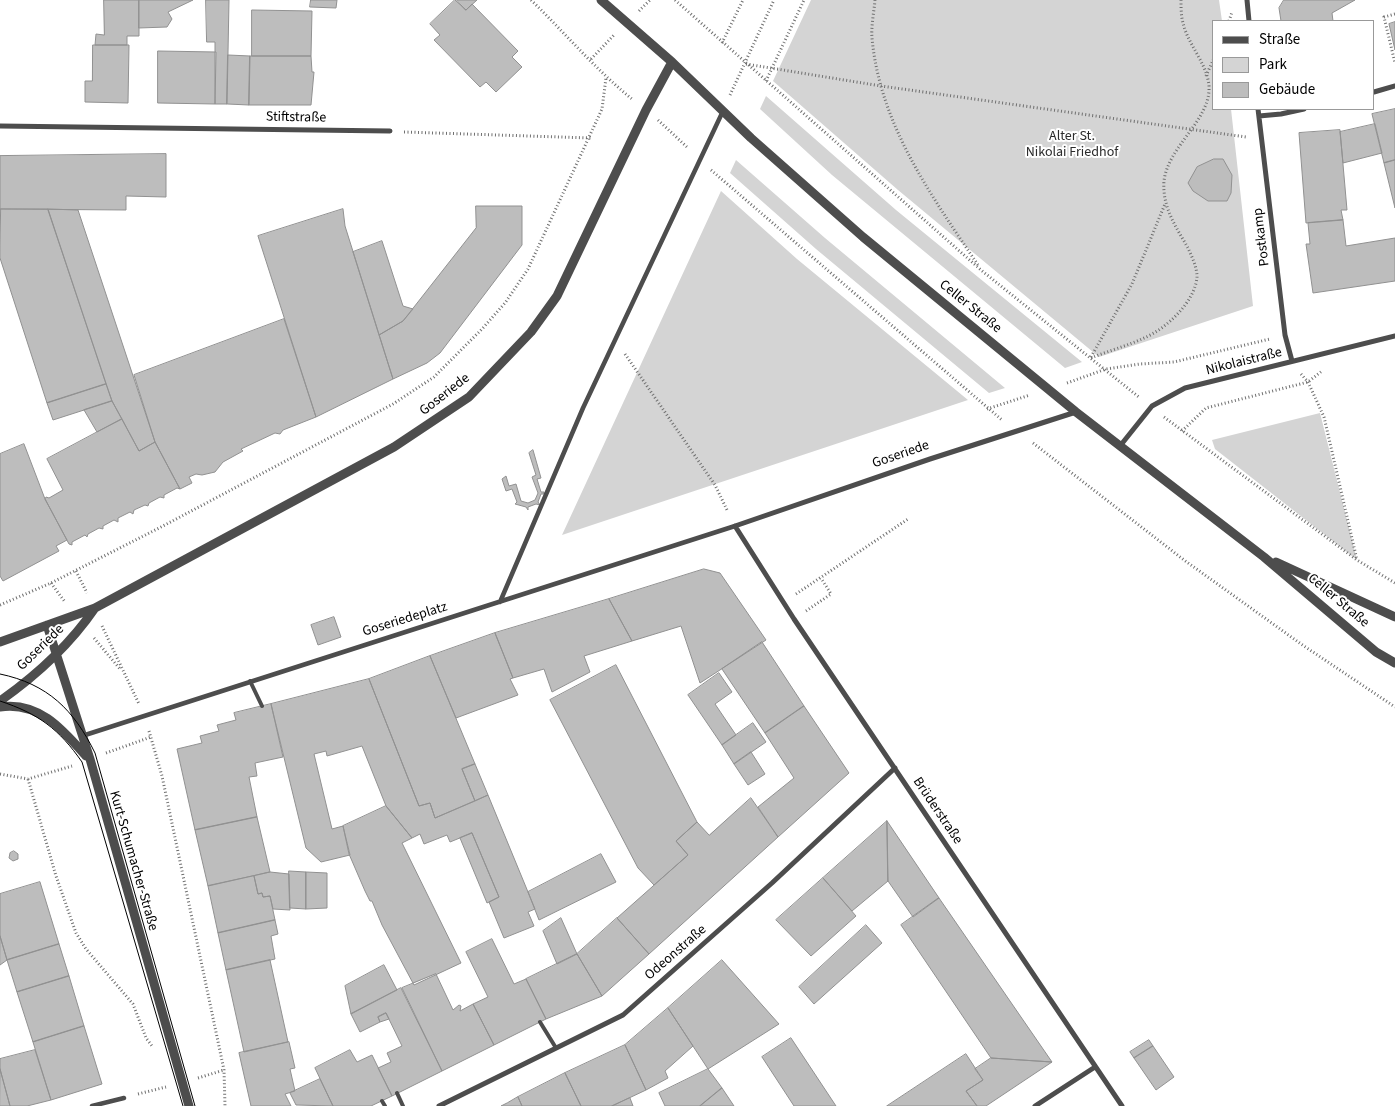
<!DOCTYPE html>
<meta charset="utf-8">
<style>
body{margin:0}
#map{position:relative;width:1395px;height:1106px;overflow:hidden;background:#fff;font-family:"Source Sans 3",sans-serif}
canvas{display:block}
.legend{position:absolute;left:1212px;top:20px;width:162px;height:90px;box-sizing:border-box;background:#fff;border:1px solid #999;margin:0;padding:6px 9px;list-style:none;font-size:15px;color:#000}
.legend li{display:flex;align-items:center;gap:10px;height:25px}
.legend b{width:25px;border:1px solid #999}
</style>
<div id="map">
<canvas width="1395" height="1106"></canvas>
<ul class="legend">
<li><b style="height:6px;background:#4d4d4d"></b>Straße</li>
<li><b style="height:14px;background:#d4d4d4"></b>Park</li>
<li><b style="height:14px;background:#bdbdbd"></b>Gebäude</li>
</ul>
</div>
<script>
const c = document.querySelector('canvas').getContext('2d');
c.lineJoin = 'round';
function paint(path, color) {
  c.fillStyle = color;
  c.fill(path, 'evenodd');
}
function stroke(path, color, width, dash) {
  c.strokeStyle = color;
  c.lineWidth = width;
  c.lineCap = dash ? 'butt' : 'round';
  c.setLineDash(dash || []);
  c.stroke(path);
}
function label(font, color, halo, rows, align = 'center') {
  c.font = font + ' "Source Sans 3",sans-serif';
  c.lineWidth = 4;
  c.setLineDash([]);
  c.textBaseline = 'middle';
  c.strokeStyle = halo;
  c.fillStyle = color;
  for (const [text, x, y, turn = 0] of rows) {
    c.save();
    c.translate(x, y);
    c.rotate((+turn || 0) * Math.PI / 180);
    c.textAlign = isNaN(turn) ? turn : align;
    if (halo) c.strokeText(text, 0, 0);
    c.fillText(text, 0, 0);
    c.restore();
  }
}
const green = new Path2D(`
 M811,0H1219L1222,21H1214V109H1231L1253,306L1099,357L898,190L773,81Z
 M766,96L896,210L1082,362L1065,368L832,175L760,109Z
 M736,160L825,238L1005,388L989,393L816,249L730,173Z
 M721,191L797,259L968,400L562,535Z
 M1320,413L1357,560L1215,449L1212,440Z`);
const building = new Path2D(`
 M104,0H139V36H127V45H95L96,34L104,35Z
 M139,0H193L168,12L172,19L167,27L139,28Z
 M206,0H229L227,104H215V42H207Z
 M311,0H337L336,8L310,7Z
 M455,0L466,10L472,4L518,51L512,57L522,67L496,92L486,82L480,87L434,40L440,35L430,24Z
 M457,0H477L466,10Z
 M1284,0H1355L1332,13L1333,21H1281L1279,8Z
 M252,10L312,11L311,56H252Z
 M1395,22V50L1389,24Z
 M93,45H129L128,103L85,102V81H92Z
 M158,51L216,52L215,104L158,103Z
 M228,55L250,56L249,105L227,104Z
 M250,56H311L312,72H314L311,105H249Z
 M1395,109V160L1384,163L1372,114Z
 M1375,124L1382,153L1343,163L1340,132Z
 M1340,130L1347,210H1341L1343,220L1306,223L1299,133Z
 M166,154V197L126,196V210L0,209V156Z
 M1214,159H1223L1232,175L1231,193L1227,201H1208L1193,191L1188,183L1197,167Z
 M1395,160V208L1384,163Z
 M476,206H522V245L440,353L427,363L393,379L379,335L403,321L476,228Z
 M1,209H48L106,384L47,403L0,258Z
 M48,209L78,210L155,442L139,451L112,401Z
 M343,209L345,226L393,379L316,417L258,236Z
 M1343,220L1346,246L1395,238V281L1313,293L1306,244H1310L1308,223Z
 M382,241L403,306L413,309L403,321L379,335L353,252Z
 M284,319L316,417L283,430L280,434L275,433L241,449L243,451L223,462L215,472L202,475L196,474L189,477L192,483L180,489L155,442L134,375Z
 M106,384L112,401L53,420L47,403Z
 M112,401L122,419L97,432L84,410Z
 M122,419L139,451L155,442L180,489L177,488L164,495V498L160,497L149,503L148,506L145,505L134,510L133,514L130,512L118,518V522L114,520L103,526V529L99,528L88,534L87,537L85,535L72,542V545L69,544L45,499L46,497L49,498L63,490L47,459Z
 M24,444L45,499L67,540L56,546L59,551L3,581L0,576V454Z
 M533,450L541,478L537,479L541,492H544V494H541L538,502L540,505L536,504L528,507V510L526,507L515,504L517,502L512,489L506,491L502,479L506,476L509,486L516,484L521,501L528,503L535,500L538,493L532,477L536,475L529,453Z
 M704,569L720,573L766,640L700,683L681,626L632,641L609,599Z
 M609,599L632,641L584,656L590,672L552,692L544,669L513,678L495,633Z
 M334,617L341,637L318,645L311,625Z
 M495,633L513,678L510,679L518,695L456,718L430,656Z
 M762,642L804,706L765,733L722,669Z
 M430,656L475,764L462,769L475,801L435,818L430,803L419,806L369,679Z
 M616,665L697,822L676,841L688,855L654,885L638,868L550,700Z
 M719,673L732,692L715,704L736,735L722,745L688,695Z
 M369,679L419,806L430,803L435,818L488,795L535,909L528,912L534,926L504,938L489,902L499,897L472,833L450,842L447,835L424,844L420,834L412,838L386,806L362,746L327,756L326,751L314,754L332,829L343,826L350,855L321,862L306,848L271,704Z
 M271,704L283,757L255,763L257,776L249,777L257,817L195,830L177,749L202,743L200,736L219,731L217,725L236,720L234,713Z
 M804,706L849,773L778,837L758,807L794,778L765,733Z
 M753,723L766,742L734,764L722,745Z
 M751,752L765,774L748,785L734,764Z
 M475,764L488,795L475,801L462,769Z
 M751,798L778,837L649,954L617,918L688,855L676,841L697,822L709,835Z
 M386,806L412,838L402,843L461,963L414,985L382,925L372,901H370L365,891L349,854L343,826Z
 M257,817L270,872L208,886L195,830Z
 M887,821L888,881L852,911L823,878Z
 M887,821L939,898L913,917L888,881Z
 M472,833L499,897L487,903L460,838Z
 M14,851L18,854V859L13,861L9,858L10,853Z
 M601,854L616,882L539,920L528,892Z
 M289,871L306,872V909L290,908Z
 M270,872L289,874L290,910L273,909L270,896L263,897L262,893L258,894L254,876Z
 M306,872L327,873V908L306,909Z
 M254,876L258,894L262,893L263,897L270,896L275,920L218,933L208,886Z
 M823,878L856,916L811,956L776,920Z
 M40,882L59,944L7,960L0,936V894Z
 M939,898L1052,1062L991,1058L901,925Z
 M561,918L577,954L557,964L543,931Z
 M617,918L649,954L602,996L577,954Z
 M275,920L278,934L271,936L275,959L226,970L218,933Z
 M866,925L882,943L814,1004L799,987Z
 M0,936L7,960L0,965Z
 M492,939L514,984L526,979L546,1019L494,1045L473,1004L488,997L466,952Z
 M59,944L69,976L17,992L7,960Z
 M577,954L602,996L546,1019L526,979Z
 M270,960L288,1042L244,1052L226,970Z
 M722,960L779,1024L708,1069L668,1008Z
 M384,965L397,990L351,1014L345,986Z
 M436,974L453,1010L459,1005L461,1006L460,1011L473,1004L494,1045L442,1071L402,988Z
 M69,976L84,1026L33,1042L17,992Z
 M401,988L442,1071L392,1096L378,1068L391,1062L387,1053L402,1046L386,1013L378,1017L380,1022L360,1032L351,1014Z
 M668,1008L693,1046L665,1071L668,1078L646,1090L625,1045Z
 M386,1013L389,1019L380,1022L378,1017Z
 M84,1026L102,1084L51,1100L33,1042Z
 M791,1038L836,1106H794L762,1057Z
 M1149,1040L1153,1046L1134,1058L1130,1052Z
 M289,1042L295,1068L290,1069L295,1091L285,1094L291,1106H251L239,1053Z
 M625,1045L646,1090L612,1106H581L565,1073Z
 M1153,1046L1174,1077L1156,1090L1134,1058Z
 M35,1050L51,1100L27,1106H10L0,1069V1059Z
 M350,1050L357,1062L372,1055L392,1096L371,1106H333L315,1068Z
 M966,1054L983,1080L966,1091L977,1106H887Z
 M991,1058L1052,1062L986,1106H977L966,1091L983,1080L975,1069Z
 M0,1069L10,1106H0Z
 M708,1069L722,1088L700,1106H665L659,1093Z
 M565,1073L581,1106H522L518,1097Z
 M320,1079L333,1106L296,1105L290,1093Z
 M722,1088L734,1106H700Z
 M518,1097L522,1106H501L507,1103Z
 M630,1098L633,1106H612Z`);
const path = new Path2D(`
 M531,0C565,33 596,70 632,99
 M675,0L981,270L1140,398
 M875,0C874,12 871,26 872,38C880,125 931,195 978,265
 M639,11L650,0
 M1395,14L1384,17L1395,63
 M1229,21L1232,12
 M722,43L743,0
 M591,59L615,34
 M746,64L881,86L1246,137
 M1206,76L1214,58
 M766,81L804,0
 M730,95L774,0
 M658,120L688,148
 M404,132L591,138
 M711,170L1002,420
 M625,354L715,485L728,512
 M1091,357L1132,284L1165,204
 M1091,358C1108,351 1127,346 1144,338C1166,329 1195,302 1197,277C1197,267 1192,257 1188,248C1176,227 1162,207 1164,181C1168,146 1211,120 1209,86C1207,63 1188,45 1183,23C1181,16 1181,7 1181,0
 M1301,374L1308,382L1324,417L1357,560
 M1067,383L1106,369L1140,364L1174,362L1270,339
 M987,409L1030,395
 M1164,417L1357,560L1395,583
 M1182,431L1206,408L1308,382L1322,371
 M1033,443L1184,560L1301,644L1395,707
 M76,571L87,593
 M51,583L65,602
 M796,594L908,519
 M0,605L51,583L163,526L393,404L434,377L482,329L505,303L528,269L602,109L606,78
 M806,611L831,594L821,578
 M102,626L139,704
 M94,638L120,669
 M149,731L162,776L224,1070L225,1106
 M106,753L151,737
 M0,774L28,779L72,766
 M28,779L56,876L76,933L86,949L133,1004L146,1038L152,1046
 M198,1078L224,1070
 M138,1094L166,1087`);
const service = new Path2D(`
 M250,681L262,706
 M540,1022L556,1048
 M397,1093L403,1106
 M382,1101L385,1106`);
const pedestrian = new Path2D(`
 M500,602L583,408L723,111
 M82,736L735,526
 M92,1106L124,1098`);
const minor = new Path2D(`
 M1247,0L1249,21
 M1374,92L1395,86
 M1258,109L1285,335L1292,361
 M1259,116L1281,114L1304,109
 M0,126L390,131
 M1076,412L930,459L735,526L794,619L1122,1106
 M1120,446L1152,406L1185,388L1395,336
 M439,1106L623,1015L772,883L895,768
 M1035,1106L1095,1067`);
const tertiary = new Path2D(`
 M601,0L672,62L751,138L863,237L1076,412L1264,557L1376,652L1395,663
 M1276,562L1395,617
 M47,625L90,759L189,1106
 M0,642L95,608L394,447L469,397L531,332L557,296L646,110L672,62
 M0,701C37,675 69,646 95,608
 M0,707C39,701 63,730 86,756`);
const tram = new Path2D(`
 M0,674C48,684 74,710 95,753L195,1106
 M0,701C39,714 59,729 82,762L183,1106`);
const streetNames = [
 ["Stiftstraße",296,118,1],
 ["Postkamp",1262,237,-97],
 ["Celler Straße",970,307,39],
 ["Nikolaistraße",1244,362,-14],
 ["Goseriede",445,395,-38],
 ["Goseriede",901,455,-19],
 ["Celler Straße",1338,601,40],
 ["Goseriedeplatz",405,620,-17],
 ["Goseriede",41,648,-44],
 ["Brüderstraße",937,811,56],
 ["Kurt-Schumacher-Straße",133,861,74],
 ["Odeonstraße",676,953,-41]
];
const parkNames = [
 ["Alter St.",1072,137],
 ["Nikolai Friedhof",1072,153]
];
paint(green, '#d4d4d4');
paint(building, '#bdbdbd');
stroke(building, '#919191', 1);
stroke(path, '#6f6f6f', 3, [1, 2.5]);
stroke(service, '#4d4d4d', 4);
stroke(pedestrian, '#4d4d4d', 4.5);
stroke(minor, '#4d4d4d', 5);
stroke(tertiary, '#4d4d4d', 9);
stroke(tram, '#000', 1);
label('14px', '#000', '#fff', streetNames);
label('14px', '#2b2b2b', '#fff', parkNames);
</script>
